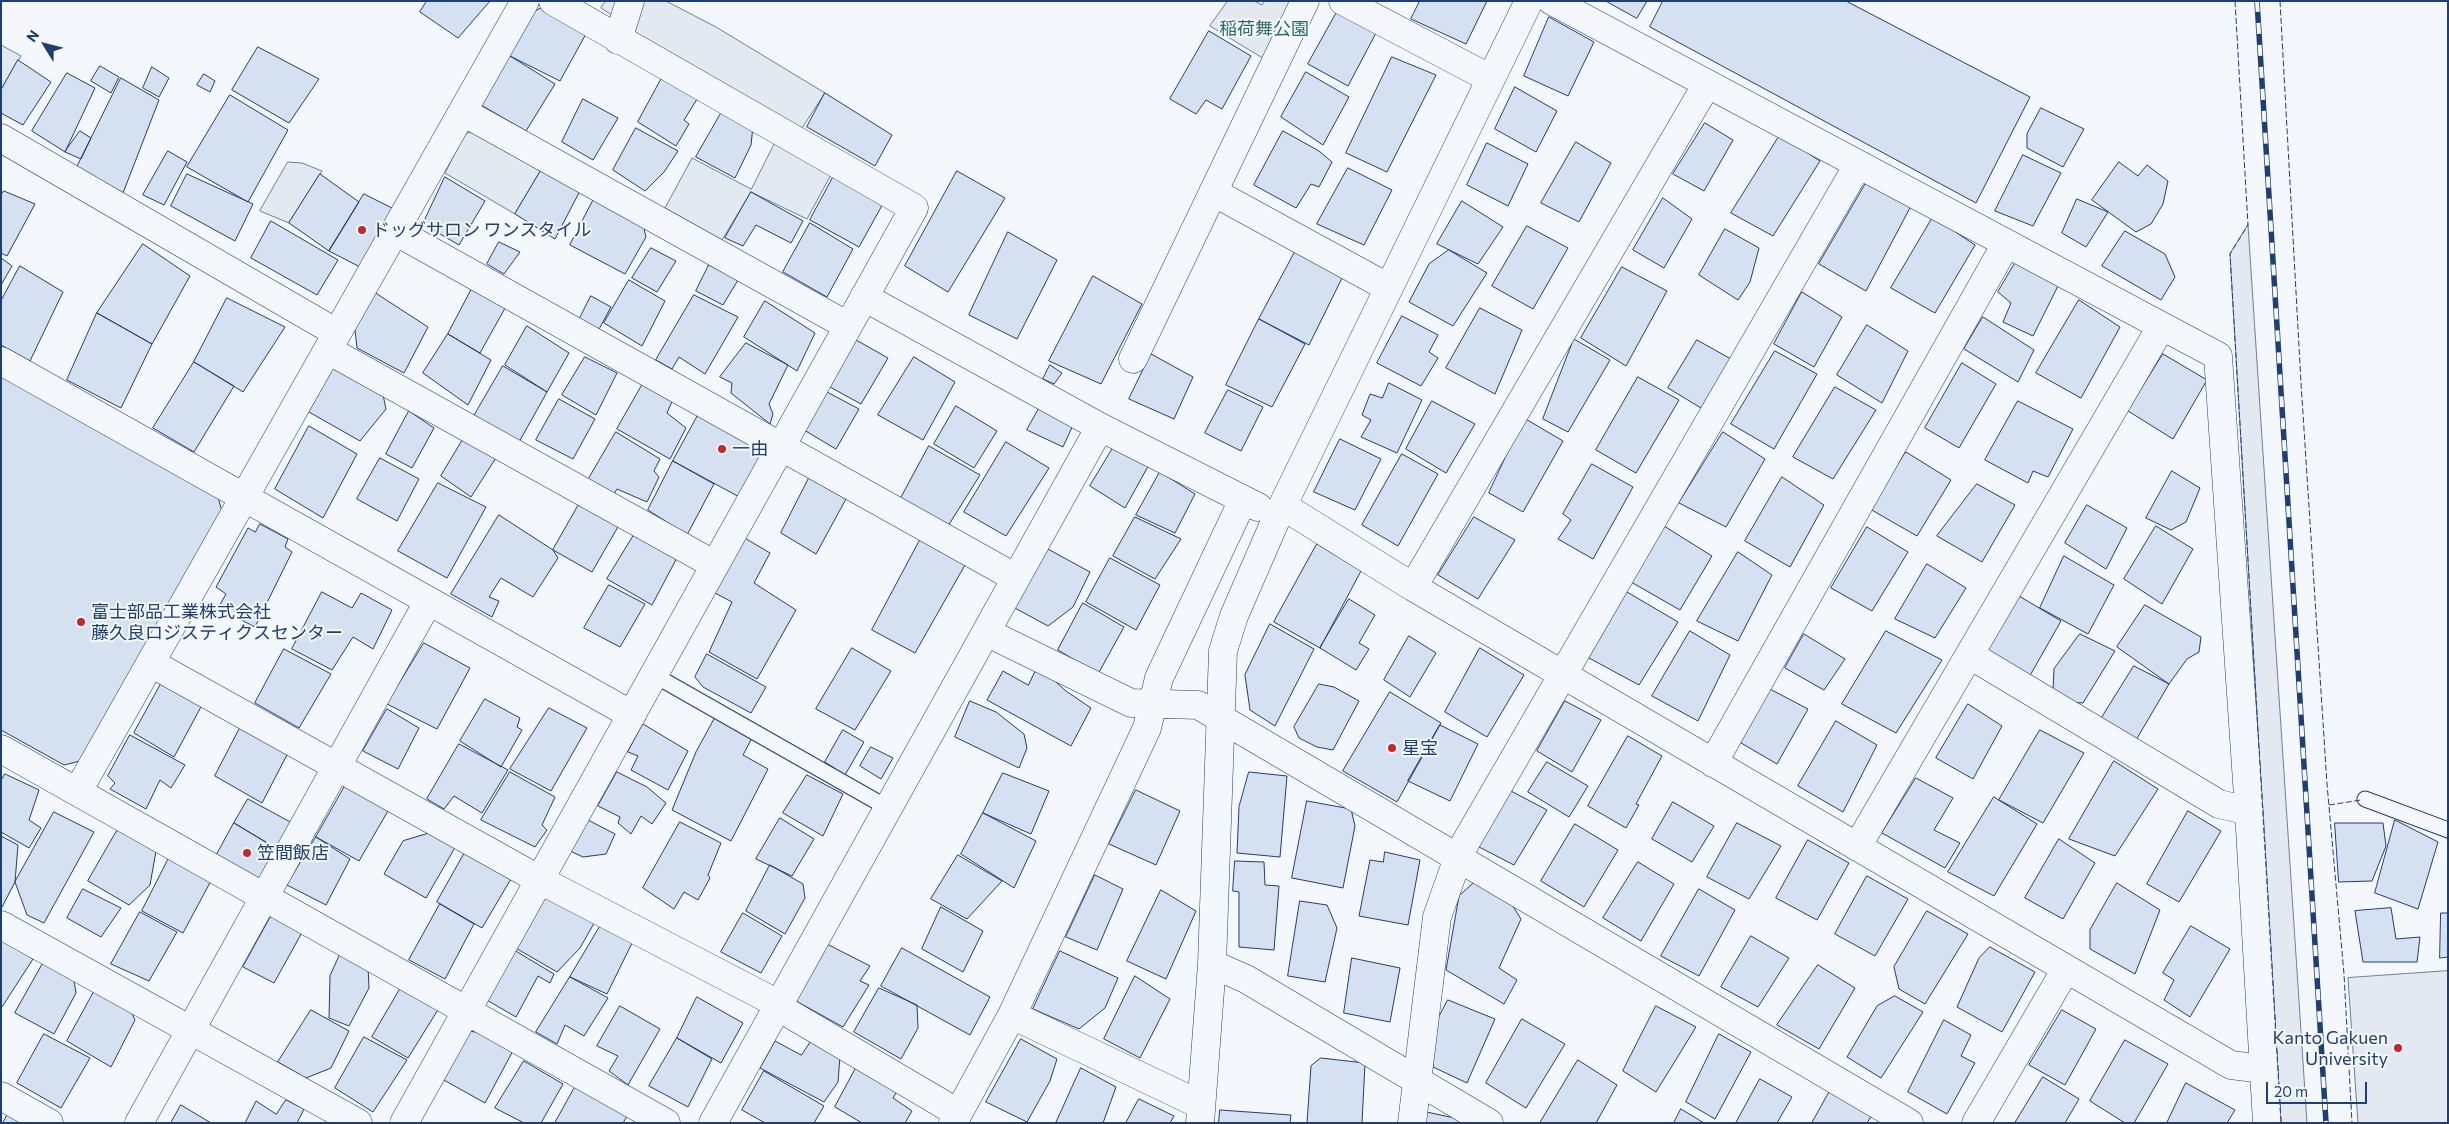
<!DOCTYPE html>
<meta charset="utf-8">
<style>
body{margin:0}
#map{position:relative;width:2449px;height:1124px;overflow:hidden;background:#f4f7fb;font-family:Commissioner,sans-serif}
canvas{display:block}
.frame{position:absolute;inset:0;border:2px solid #1d3f73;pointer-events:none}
.north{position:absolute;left:20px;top:20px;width:50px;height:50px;-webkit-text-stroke:4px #f4f7fb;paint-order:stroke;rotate:306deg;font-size:14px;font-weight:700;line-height:20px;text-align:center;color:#1d3f73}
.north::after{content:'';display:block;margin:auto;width:18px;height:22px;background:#1d3f73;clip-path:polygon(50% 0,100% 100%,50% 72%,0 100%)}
.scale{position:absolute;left:2266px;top:1082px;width:101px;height:22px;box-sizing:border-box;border:2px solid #1d3f73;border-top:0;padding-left:6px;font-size:15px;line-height:18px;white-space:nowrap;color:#1d3f73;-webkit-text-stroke:4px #f4f7fb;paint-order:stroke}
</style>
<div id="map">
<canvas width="2449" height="1124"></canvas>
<div class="frame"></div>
<div class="north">N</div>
<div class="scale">20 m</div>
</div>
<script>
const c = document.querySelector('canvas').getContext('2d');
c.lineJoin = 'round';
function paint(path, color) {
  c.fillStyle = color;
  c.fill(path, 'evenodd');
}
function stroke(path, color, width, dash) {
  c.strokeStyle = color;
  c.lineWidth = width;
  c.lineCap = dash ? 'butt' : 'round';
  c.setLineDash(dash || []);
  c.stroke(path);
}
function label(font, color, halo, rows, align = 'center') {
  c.font = font + ' Commissioner,"Noto Sans JP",sans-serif';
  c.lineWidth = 4;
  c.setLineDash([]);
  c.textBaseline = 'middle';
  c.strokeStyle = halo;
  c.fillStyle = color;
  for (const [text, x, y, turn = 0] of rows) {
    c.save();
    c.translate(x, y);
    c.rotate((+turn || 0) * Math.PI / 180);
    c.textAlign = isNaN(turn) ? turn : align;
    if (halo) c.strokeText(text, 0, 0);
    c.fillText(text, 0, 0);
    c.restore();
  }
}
const green = new Path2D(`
 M606,1H630L623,22L601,8Z
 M643,1H666L716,27L825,93L802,128L635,37L636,20Z
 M1228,1H1254L1262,5L1265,1H1305L1274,65L1210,26Z
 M1,45L21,56L1,90Z
 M484,130L546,162L515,214L445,173L465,134Z
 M778,137L834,169L807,219L751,192L722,240L665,208L692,158L751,189Z
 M288,162L302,163L322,171L289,223L260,211Z
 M2248,225L2307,1123H2281L2230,254Z
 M2448,971V1123H2358L2348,978Z`);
const building = new Path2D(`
 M427,1H490L458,38L420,12Z
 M1420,1H1487L1466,44L1411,19Z
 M1606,1H1647L1637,18Z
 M1663,1H1846L2030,97L1976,203L1650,27Z
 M545,6L587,32L560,81L510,56L528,15Z
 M1337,12L1376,33L1348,86L1308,64Z
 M1549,17L1594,42L1568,96L1524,76Z
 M1209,31L1251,56L1222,109L1206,100L1196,114L1170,99Z
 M258,47L319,79L289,123L232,90Z
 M510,56L555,84L526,131L481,105Z
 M1392,57L1436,75L1387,172L1346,153Z
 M18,60L51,82L23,125L1,113V90Z
 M100,66L119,77L111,93L91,81Z
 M152,67L169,78L159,97L143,88Z
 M1306,72L1349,97L1323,145L1281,117Z
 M67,73L95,88L65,152L32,131Z
 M204,74L215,81L210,92L197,85Z
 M664,74L699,96L684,120L689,124L676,146L638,122Z
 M121,78L159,100L123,193L77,167Z
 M1515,87L1557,111L1536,152L1495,129Z
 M825,93L892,135L875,166L807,127Z
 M230,95L288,130L248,202L187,167Z
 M583,99L618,118L593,160L562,142Z
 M724,108L753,126L751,145L735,178L696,157Z
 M2041,108L2084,129L2063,167L2027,148V134Z
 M1705,123L1733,140L1704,191L1673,174Z
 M636,128L678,151L664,172L645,191L613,170Z
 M80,131L91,138L81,159L65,152Z
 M1283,131L1319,151L1332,162L1319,187L1311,184L1296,208L1254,185Z
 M1780,135L1820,161L1773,236L1731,213Z
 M1576,142L1611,163L1579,222L1541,203Z
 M1487,143L1528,164L1508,206L1467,185Z
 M168,151L187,162L164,205L143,195Z
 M2023,155L2061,173L2033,226L1995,211Z
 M546,162L583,185L555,239L515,214Z
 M2119,162L2138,176L2147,165L2168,181L2163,204L2151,224L2136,232L2092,200Z
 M1348,168L1392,190L1364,245L1317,224Z
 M957,171L1005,198L948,292L905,266Z
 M836,172L885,200L859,247L810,220Z
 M187,174L253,204L235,241L171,206Z
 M320,174L359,202L329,251L289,223Z
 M445,177L485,201L459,245L423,224Z
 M1869,178L1912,204L1866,291L1819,264Z
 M4,191L35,204L7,256L1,253V195Z
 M751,192L803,221L791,243L756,225L743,246L725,238Z
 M597,193L642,220L646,237L625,274L570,245Z
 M364,194L394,209L362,268L329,251Z
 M1663,198L1692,219L1664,268L1633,250Z
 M2077,199L2108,212L2086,247L2062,233Z
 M1462,201L1503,227L1478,264L1437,244Z
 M1933,217L1975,245L1935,313L1891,288Z
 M271,221L338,260L317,295L251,258Z
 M810,223L853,249L827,297L783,272Z
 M1527,226L1568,248L1533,309L1492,286Z
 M1725,229L1759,248L1750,282L1738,300L1699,275Z
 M2125,231L2165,254L2175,277L2161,300L2102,266Z
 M1008,232L1057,260L1017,339L969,315Z
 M499,242L520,252L504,274L487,264Z
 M143,244L190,276L152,344L97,313Z
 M651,248L676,261L657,292L632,278Z
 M1296,250L1344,274L1309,345L1259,319Z
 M1449,250L1487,273L1453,326L1409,302L1429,264Z
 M1,258L12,266L1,285Z
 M2017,260L2060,282L2033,336L2003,322L2011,303L1998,292Z
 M709,265L738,280L723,305L696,291Z
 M20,266L63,292L30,361L1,345V301Z
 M1622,267L1667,291L1626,366L1581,338Z
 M1093,276L1142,304L1101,384L1049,361Z
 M629,280L665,301L642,346L604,323Z
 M476,281L509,301L480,353L448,334Z
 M374,292L428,327L404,373L357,348L355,330Z
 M1802,292L1842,317L1814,367L1774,344Z
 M694,295L738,317L705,374L679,357L672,369L656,360Z
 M591,296L611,307L598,331L579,320Z
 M227,298L285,327L243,392L194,362Z
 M2079,300L2120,327L2081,398L2036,373Z
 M765,301L815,333L797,371L744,337Z
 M1480,308L1522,330L1495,394L1446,368Z
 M97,313L152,344L121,408L67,380Z
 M1402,316L1438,335L1429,352L1438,358L1421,386L1377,363Z
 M1983,317L2034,350L2018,382L1964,349Z
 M1259,319L1305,344L1272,407L1226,385Z
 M1867,325L1908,351L1882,403L1837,375Z
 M527,326L569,353L547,392L505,365Z
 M448,334L491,360L468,405L423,373Z
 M1574,339L1610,360L1568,432L1543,419Z
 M856,340L888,358L861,404L830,387Z
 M1697,340L1731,359L1701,408L1668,388Z
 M746,343L788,365L769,404L773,414L770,424L731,393L732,383L720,377Z
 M1775,351L1817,374L1774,449L1731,424Z
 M1151,354L1193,377L1174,419L1129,399Z
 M2163,354L2207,380L2173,439L2128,411Z
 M585,357L617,373L596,415L562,395Z
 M914,357L955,382L923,440L878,415Z
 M194,362L234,386L194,452L153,428Z
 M1962,363L1996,384L1959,448L1925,428Z
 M335,365L382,390L386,409L360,441L309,412Z
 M1050,365L1062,373L1054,384L1043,379Z
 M503,366L547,392L519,442L474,416Z
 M1,375L218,497L223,515L80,761L64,765L1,730Z
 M1638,377L1679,400L1636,473L1596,450Z
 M645,380L674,397L667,413L686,428L670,459L617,429Z
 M1389,383L1422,400L1397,453L1361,437L1371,420L1362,415L1370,394L1382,398Z
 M1835,387L1876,410L1833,479L1793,457Z
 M1228,390L1263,407L1241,451L1205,433Z
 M827,392L859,409L836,449L804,430Z
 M559,399L595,419L573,459L536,440Z
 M1432,401L1475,424L1446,473L1406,449Z
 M2018,401L2073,429L2048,477L2033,471L2028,483L1985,460Z
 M1042,403L1074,423L1063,447L1027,430Z
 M703,406L762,439L767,458L743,499L673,461Z
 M956,406L997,431L974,468L934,444Z
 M409,411L434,428L412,468L386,454Z
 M1524,418L1563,441L1523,512L1489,493Z
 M309,426L357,454L323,518L275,489Z
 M616,432L660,459L654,471L659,477L647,502L617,489L614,494L588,480Z
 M1723,432L1765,459L1726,527L1679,503Z
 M465,436L499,453L471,497L441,476Z
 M1340,439L1381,459L1355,510L1314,492Z
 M1006,442L1049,468L1006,536L964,512Z
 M1116,443L1151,461L1125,508L1090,486Z
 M929,446L980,475L948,526L901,498Z
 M1906,452L1951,480L1917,536L1870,509Z
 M1402,454L1438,474L1398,546L1362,525Z
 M380,458L419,479L397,521L357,499Z
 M673,461L714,484L687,535L648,510Z
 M1592,464L1633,487L1593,559L1558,539L1571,520L1563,514Z
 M2172,471L2200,488L2186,522L2171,530L2146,518Z
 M1160,472L1195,494L1175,533L1136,515Z
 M1782,477L1824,505L1790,567L1745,541Z
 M809,478L846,499L816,554L781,533Z
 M438,483L486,507L447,578L398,551Z
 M1977,484L2015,505L1982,562L1937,536Z
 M582,499L619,525L592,572L553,550Z
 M2087,505L2127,528L2106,569L2065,543Z
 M499,515L553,550L558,558L533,597L501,578L489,597L499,601L492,617L451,594Z
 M1135,517L1181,539L1155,579L1113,556Z
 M1474,517L1515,540L1478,599L1438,575Z
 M260,524L288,539L285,547L292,552L255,627L218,608L226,594L216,587L248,528L255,532Z
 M1664,526L1712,556L1680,610L1631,582Z
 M2156,526L2193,549L2162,604L2124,579Z
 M1867,527L1908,552L1872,611L1831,588Z
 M637,530L679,554L652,605L607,579Z
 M743,537L770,553L754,583L796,610L757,679L709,652L732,602L715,593Z
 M920,540L965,565L915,653L872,630Z
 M1317,544L1361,571L1320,648L1274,622Z
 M1046,548L1090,572L1073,607L1048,626L1013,607Z
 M1738,552L1772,575L1738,641L1697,621Z
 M2064,556L2114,585L2088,634L2040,608Z
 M1110,558L1160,585L1136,630L1086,602Z
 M1927,564L1966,588L1935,638L1895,619Z
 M609,585L645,604L620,647L584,628Z
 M322,592L352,608L361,593L392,610L373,649L353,637L332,670L292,649Z
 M1627,592L1678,622L1639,685L1589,658Z
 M2019,596L2061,621L2028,679L1986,654Z
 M1349,599L1375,615L1359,643L1369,649L1356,670L1320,648Z
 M1083,603L1124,627L1098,674L1058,650Z
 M2145,605L2201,637L2199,652L2187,659L2169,684L2117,647Z
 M1270,624L1314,649L1275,726L1250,710L1245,675Z
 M1690,631L1730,655L1698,721L1652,696Z
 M1886,631L1942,660L1896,733L1842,704Z
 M1804,634L1845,659L1824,690L1785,668Z
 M2080,634L2115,651L2083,703L2065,702L2053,691L2054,669Z
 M1409,636L1436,653L1410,697L1384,680Z
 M424,643L470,668L437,729L387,704Z
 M852,648L891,671L855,730L816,709Z
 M1480,648L1524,675L1487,737L1445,712Z
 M284,649L331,674L299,728L255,703Z
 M707,654L766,687L751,713L703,687L695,677Z
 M1038,666L1066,691L1091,708L1071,746L987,700L1003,671L1028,685Z
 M2134,666L2169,684L2136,740L2101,719Z
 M162,682L202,705L174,757L134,733Z
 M1319,684L1334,687L1359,701L1333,750L1317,747L1299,738L1294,727Z
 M1768,688L1808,709L1777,764L1736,740Z
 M1390,692L1441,723L1397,802L1343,771Z
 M485,699L520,718L517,727L522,730L501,767L460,741Z
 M970,701L996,712L1024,734L1027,748L1019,768L955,737Z
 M1565,701L1601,720L1572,772L1537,751Z
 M1968,704L2002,726L1973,779L1936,758Z
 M549,708L587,728L551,791L510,769Z
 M387,709L419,728L398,769L363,751Z
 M716,716L753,736L743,755L768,769L731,841L672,810L696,752Z
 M1836,721L1877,745L1843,812L1798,786Z
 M643,724L688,751L668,790L631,770L638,756L628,752Z
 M1440,725L1478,744L1450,801L1408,781Z
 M240,728L289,751L262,803L215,776Z
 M843,730L864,742L845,775L825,762Z
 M2040,730L2084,753L2043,823L1999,800Z
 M130,735L185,765L171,788L160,780L146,809L110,789L115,783L108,776Z
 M1628,736L1662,756L1636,804L1639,805L1626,828L1588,806Z
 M459,744L508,770L482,813L454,796L444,809L427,799Z
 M871,747L893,758L881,779L860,766Z
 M2114,761L2158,789L2115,856L2069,839Z
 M1547,762L1588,786L1569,817L1528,792Z
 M510,772L555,797L542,825L547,830L535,847L481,820Z
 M617,772L647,787L666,803L652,824L641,816L631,834L618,823L620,817L598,806Z
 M1249,772L1287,776L1280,857L1237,853L1239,807Z
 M1003,773L1049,791L1031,834L983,813Z
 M5,774L39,790L29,820L41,828L29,848L1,832V781Z
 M807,775L843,794L823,836L783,813Z
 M1916,778L1953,798L1934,830L1960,843L1945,868L1882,833Z
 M349,779L392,804L359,861L316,837Z
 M1136,790L1180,811L1156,865L1109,844Z
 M1511,791L1547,810L1514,865L1479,847Z
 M1994,797L2037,824L1994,896L1948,872Z
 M248,799L294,824L279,850L234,823Z
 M1307,801L1351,809L1355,826L1343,888L1292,878Z
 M1673,802L1714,826L1692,862L1652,839Z
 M2188,811L2221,831L2179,902L2147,884Z
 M54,812L94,832L44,923L27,915L15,882Z
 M983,813L1036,841L1014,888L961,854Z
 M780,818L814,839L792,876L756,859Z
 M588,820L615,834L606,854L583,857L570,851Z
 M2395,820L2438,842L2418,909L2375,893Z
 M680,822L721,843L708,875L710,878L698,900L684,892L674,909L643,888Z
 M234,823L279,850L262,881L216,856Z
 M1737,823L1781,846L1749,899L1707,877Z
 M2335,823H2383L2386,846L2372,881L2339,882Z
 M1575,824L1618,850L1584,907L1541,881Z
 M118,829L156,851L150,885L129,905L88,881Z
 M437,831L457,844L426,898L384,874L403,841Z
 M1,836L18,845L15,882L1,909Z
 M316,837L350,859L326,905L287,885Z
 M2059,839L2095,863L2063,919L2025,898Z
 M1808,840L1849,863L1817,920L1776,898Z
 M468,847L515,872L482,928L437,902Z
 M1385,852L1420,860L1408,925L1359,916L1370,860L1383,862Z
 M171,854L213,877L183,933L142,911Z
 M958,855L1002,881L967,919L931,899Z
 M1235,861L1264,862L1265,885L1279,886L1274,950L1239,947V892L1233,891Z
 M1638,862L1674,884L1641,941L1603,918Z
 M770,865L803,884L805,898L785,934L746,911Z
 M1095,875L1123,889L1097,950L1066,937Z
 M1867,876L1908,899L1875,956L1835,934Z
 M1475,882L1511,903L1521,919L1499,968L1517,980L1504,1004L1446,970L1459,896Z
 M2117,883L2160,910L2135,974L2090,949V930Z
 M83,889L121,908L101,937L67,918Z
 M1699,889L1735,910L1699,976L1661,956Z
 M1161,890L1196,911L1166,979L1127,961Z
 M546,896L597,918L580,948L557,972L514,947Z
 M1300,901L1327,905L1337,928L1325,982L1288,976Z
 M440,904L474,924L445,979L409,960Z
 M941,907L983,931L963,972L922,949Z
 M2391,908L2396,939L2420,937L2417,962H2363L2355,911Z
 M275,909L305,927L274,983L243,967Z
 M1927,911L1968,934L1925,1004L1899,989L1894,967Z
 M140,912L177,932L149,981L111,964Z
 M743,913L782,936L761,973L721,952Z
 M2441,913H2448V957L2440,958Z
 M602,923L634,939L607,994L570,977Z
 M2191,926L2230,949L2190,1017L2164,1000L2174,980L2163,973Z
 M1751,936L1789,958L1758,1007L1721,987Z
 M1,939L33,959L2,1007H1Z
 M827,944L870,966L860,981L869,985L843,1027L796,1001Z
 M1990,947L2035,972L2002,1032L1957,1007L1979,958Z
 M343,948L368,965L369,988L349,1026L329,1018L330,976Z
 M902,948L990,997L970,1035L881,986Z
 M514,950L554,974L550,983L538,976L516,1017L485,999Z
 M1060,951L1118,978L1105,1008L1079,1029L1033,1009Z
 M46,958L73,975L76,993L54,1034L15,1013Z
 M1352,958L1400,968L1390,1022L1344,1013Z
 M1818,965L1855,988L1819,1049L1777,1025Z
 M1135,976L1170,999L1140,1058L1104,1039Z
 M570,977L608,998L584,1036L565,1025L557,1044L536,1032Z
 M403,984L439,1008L408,1058L372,1037Z
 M96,988L128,1005L135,1020L111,1067L67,1041Z
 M879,988L917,1005L918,1028L901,1059L854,1032Z
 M1895,996L1923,1012L1881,1078L1847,1057L1877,1006Z
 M697,997L743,1023L721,1063L677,1038Z
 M1448,1000L1495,1019L1467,1083L1433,1067L1432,1030Z
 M620,1006L660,1029L628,1085L609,1071L618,1056L597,1046Z
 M1656,1006L1696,1027L1656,1092L1623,1071Z
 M311,1010L349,1031L331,1068L306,1078L278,1062Z
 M2062,1010L2096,1029L2065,1085L2029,1065Z
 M1522,1019L1565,1044L1526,1108L1486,1083Z
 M1944,1020L1971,1035L1961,1056L1975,1063L1947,1114L1908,1092Z
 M469,1031L494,1035L515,1047L485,1103L442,1079Z
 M44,1034L90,1058L61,1108L17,1083Z
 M1719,1034L1751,1052L1715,1119L1686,1102Z
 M364,1037L407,1060L373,1112L335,1088Z
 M677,1038L712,1059L688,1107L649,1086Z
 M1021,1039L1057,1059L1050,1081L1027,1122L986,1102Z
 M812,1040L840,1056L838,1082L824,1102L760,1068L775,1041L801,1055Z
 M2125,1040L2168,1064L2134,1123H2125L2090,1101Z
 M1321,1058L1365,1063L1362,1123H1307L1311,1066Z
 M1578,1060L1617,1085L1596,1123H1540Z
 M524,1061L563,1084L541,1123H524L495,1108Z
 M857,1066L899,1088L893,1098L912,1111L905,1123H862L835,1107Z
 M1081,1068L1116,1087L1103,1123H1056Z
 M764,1071L824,1106L814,1123H765L742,1110Z
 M2043,1077L2079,1099L2065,1123H2015Z
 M580,1078L632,1108L623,1123H555Z
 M1760,1079L1792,1097L1777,1123H1736Z
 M2186,1083L2235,1110L2227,1123H2167Z
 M1831,1089L1872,1115L1867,1123H1812Z
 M1139,1099L1174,1116L1170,1123H1126Z
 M286,1100L304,1109L297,1123H245L256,1101L276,1114Z
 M181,1105L211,1123H171Z
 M1681,1109L1704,1123H1674Z
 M10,1110L34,1123H3Z
 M1220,1110L1291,1115L1290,1123H1219Z
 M1422,1111L1464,1120V1123H1421Z`);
const lane = new Path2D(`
 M654,675L888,808
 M2365,799L2448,830`);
const street = new Path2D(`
 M1343,1L1491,79
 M1552,1L2218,356L2249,811L2267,1123
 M618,40L630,1
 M463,112L848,326
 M1,138L337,333
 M1213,192L1389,288
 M395,231L1016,578
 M864,297L1100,427L1258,507
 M328,350L715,565
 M1133,359L1305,1
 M1,361L632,715
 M1283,506L1413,587L2231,1065L2263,1069
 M1413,587L1707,84
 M986,632L1131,703L1198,705L1909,1123
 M1970,655L2219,804L2249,811
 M151,663L540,880L765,997L790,1014L958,1113
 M1,749L666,1123
 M1713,763L2006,244
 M78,791L525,1
 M1857,847L2161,327
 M1,925L358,1123
 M1212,964L1246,979L1489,1123
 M1012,1015L1201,1105
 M1,1096L49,1123
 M139,1123L428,602
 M404,1123L914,208L553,1
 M713,1123L1100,427
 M953,1123L1012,1015L1147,728L1159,678L1243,500
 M1200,1123L1212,964L1223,651L1234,616L1277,517L1529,1
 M1412,1123L1437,917L1460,852L1858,165
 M1976,1123L2066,969`);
const rail = new Path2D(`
 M2257,1L2326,1123`);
const fence = new Path2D(`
 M2235,1L2248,225L2230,254L2281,1123
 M2280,1L2301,383L2327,784L2344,974L2352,1123
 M2329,805L2361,800`);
const markers = [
 [362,230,5,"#c62828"],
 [722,449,5,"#c62828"],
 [81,622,5,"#c62828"],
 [1392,748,5,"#c62828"],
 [247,853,5,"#c62828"],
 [2398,1048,5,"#c62828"]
];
const parkNames = [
 ["稲荷舞公園",1264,29]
];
const poiNames = [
 ["ドッグサロン ワンスタイル",372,230],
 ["一由",732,449],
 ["富士部品工業株式会社",91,612],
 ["藤久良ロジスティクスセンター",91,633],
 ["星宝",1402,748],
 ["笠間飯店",257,853],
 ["Kanto Gakuen",2388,1038,"right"],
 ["University",2388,1059,"right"]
];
paint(green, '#e3e9f0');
stroke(green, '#687fa3', 1);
paint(building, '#d5e0f0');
stroke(building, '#1d3f73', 1);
stroke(lane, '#1d3f73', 17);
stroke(street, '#1d3f73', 29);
stroke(lane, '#f4f7fb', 15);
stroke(street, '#f4f7fb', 28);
stroke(rail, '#1d3f73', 5.5);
stroke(rail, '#f4f7fb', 4, [11]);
stroke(fence, '#1d3f73', 1, [6, 2.5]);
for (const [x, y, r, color] of markers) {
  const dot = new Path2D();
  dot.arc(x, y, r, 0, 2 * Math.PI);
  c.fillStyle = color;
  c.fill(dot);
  stroke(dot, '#f4f7fb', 2);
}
label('18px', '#2c6c60', '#f4f7fb', parkNames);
label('18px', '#1d3f73', '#f4f7fb', poiNames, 'left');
</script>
